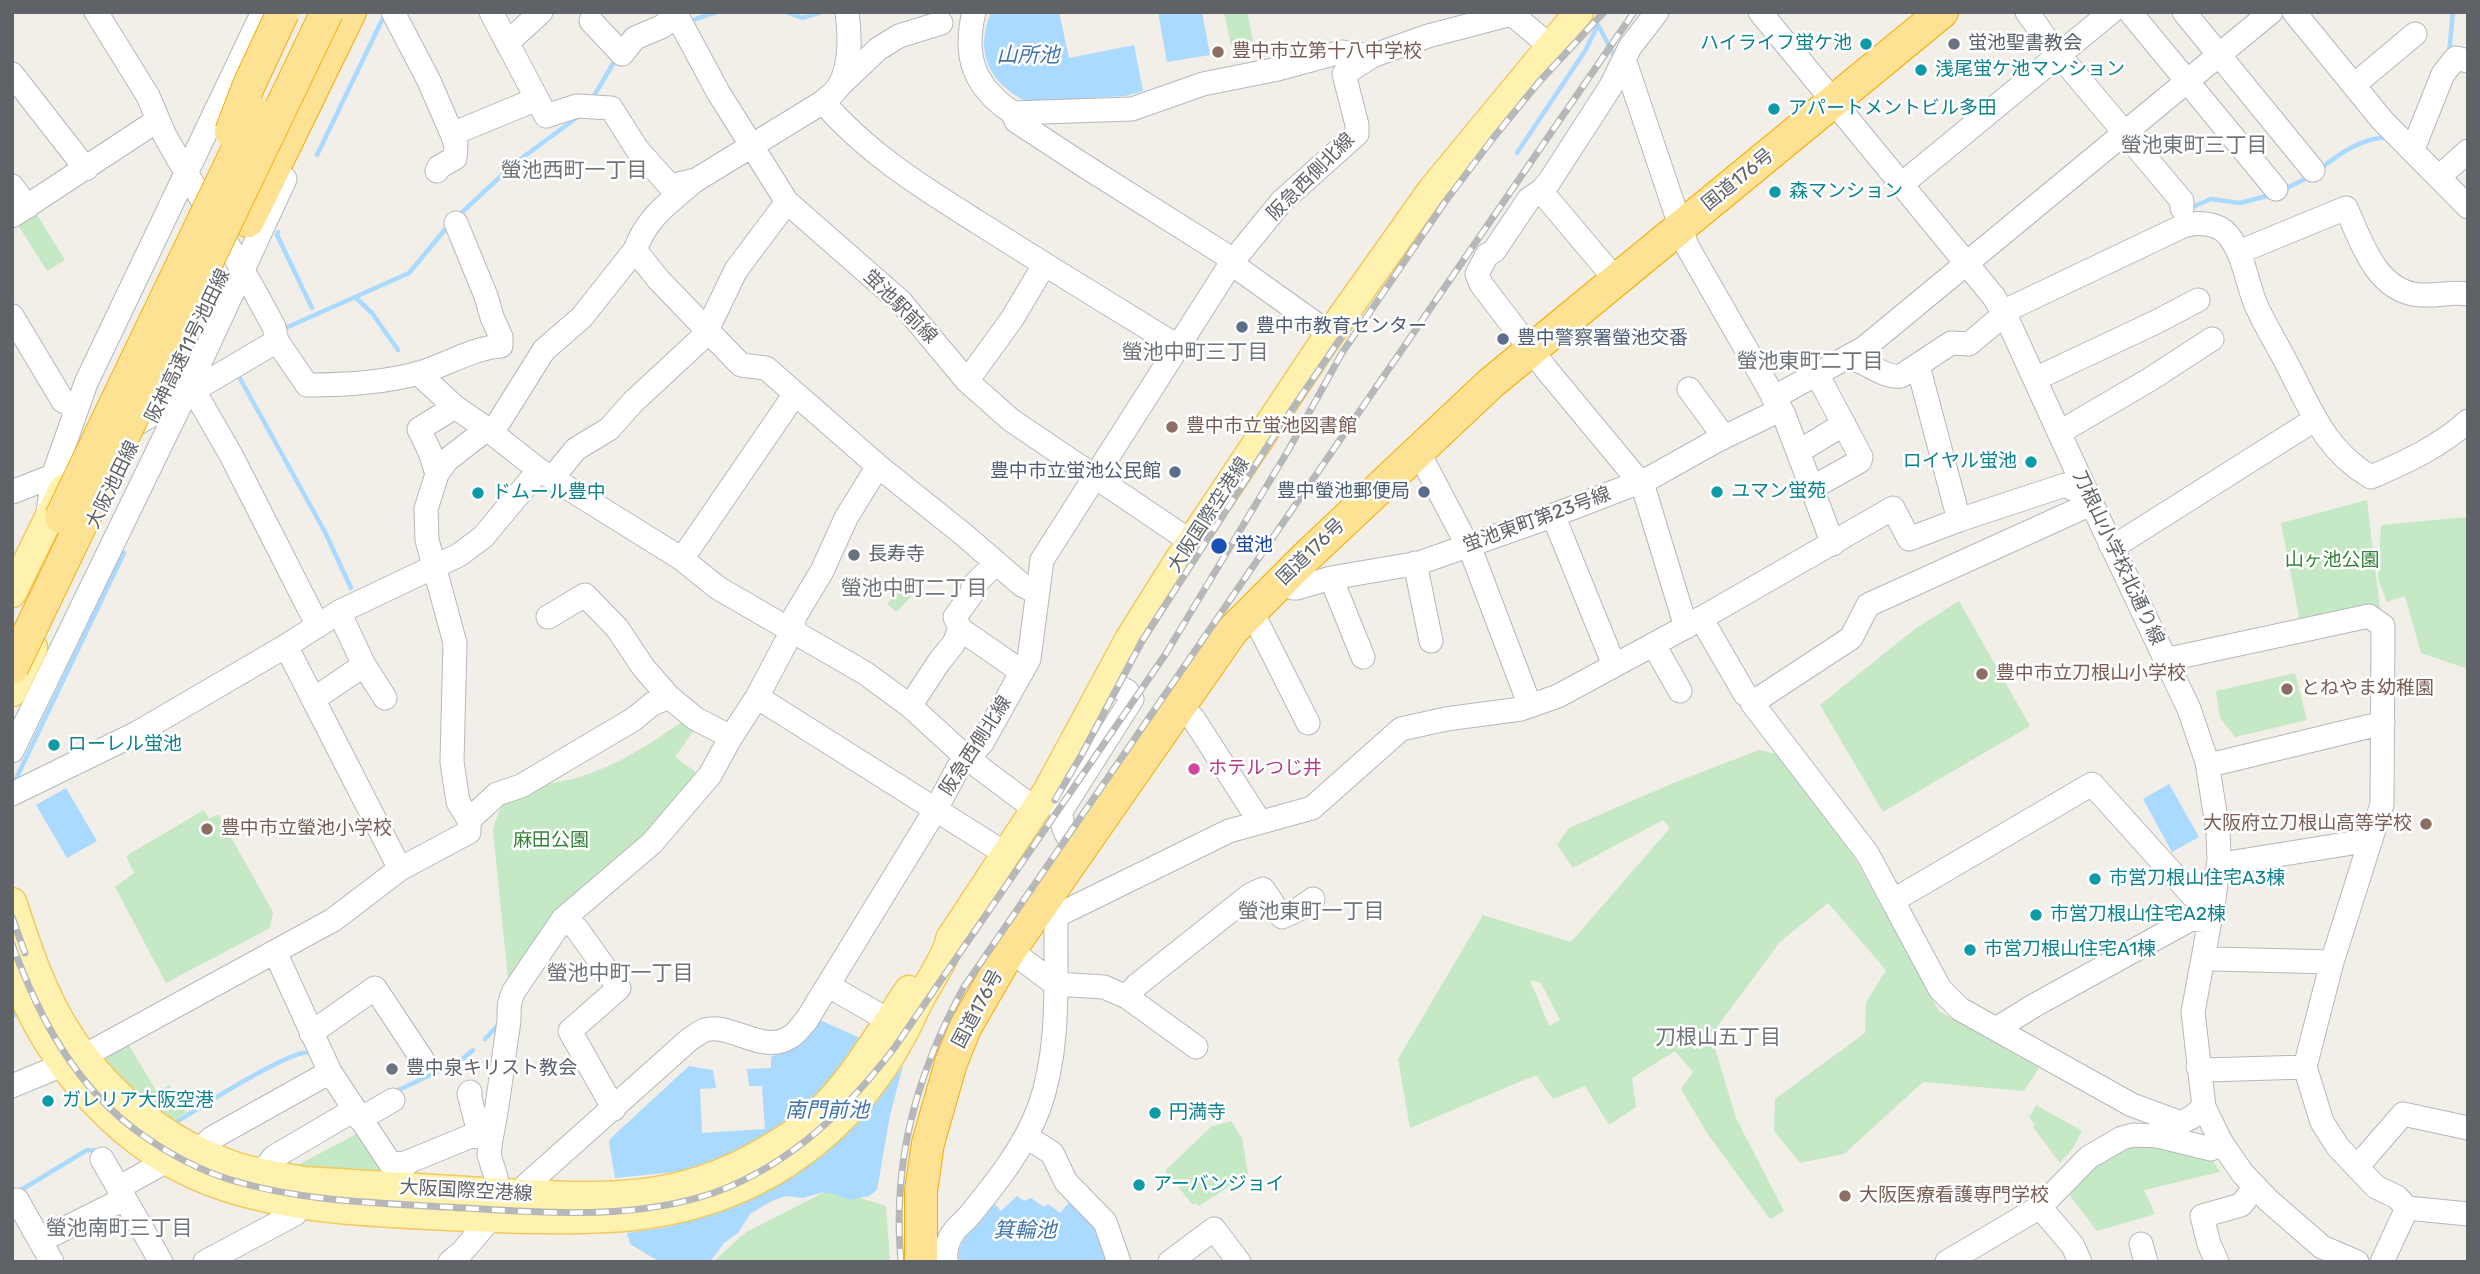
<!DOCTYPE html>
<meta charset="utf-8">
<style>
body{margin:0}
#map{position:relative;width:2480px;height:1274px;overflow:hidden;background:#f1efe8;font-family:Rubik,sans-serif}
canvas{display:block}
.frame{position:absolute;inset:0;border:14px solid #5f6368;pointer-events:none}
</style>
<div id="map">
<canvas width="2480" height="1274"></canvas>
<div class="frame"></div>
</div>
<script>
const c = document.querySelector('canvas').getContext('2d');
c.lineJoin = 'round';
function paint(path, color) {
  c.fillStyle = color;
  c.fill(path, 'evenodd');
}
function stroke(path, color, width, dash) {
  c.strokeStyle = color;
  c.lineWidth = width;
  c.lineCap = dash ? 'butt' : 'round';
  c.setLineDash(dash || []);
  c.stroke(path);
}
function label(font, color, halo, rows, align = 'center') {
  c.font = font + ' Rubik,"Noto Sans JP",sans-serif';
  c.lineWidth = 5;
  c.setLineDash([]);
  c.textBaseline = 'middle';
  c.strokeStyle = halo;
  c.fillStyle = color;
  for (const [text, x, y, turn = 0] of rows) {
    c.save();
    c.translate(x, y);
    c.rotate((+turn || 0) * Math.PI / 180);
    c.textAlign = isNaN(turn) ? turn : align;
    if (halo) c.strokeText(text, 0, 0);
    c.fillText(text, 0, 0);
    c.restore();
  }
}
const green = new Path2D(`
 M1224,12H1247L1253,41L1231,45Z
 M36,213L65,260L47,271L18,225Z
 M2367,500L2380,609L2301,627L2281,523Z
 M2468,517V669L2421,653L2405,596L2387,602L2378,579L2381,525Z
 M917,579L922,584L897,612L887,604L900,586L907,590Z
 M1959,601L2030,726L1883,812L1820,705L1915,629Z
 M2295,673L2307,720L2235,737L2220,718L2216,691Z
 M686,719L697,726L675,757L700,775L654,828L527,954L508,978L493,831C495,822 499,808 506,802C528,782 557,785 583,776C624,762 651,743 686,719Z
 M1759,750L1777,754L1854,857L1939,1011L2039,1068L2024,1091L1923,1082L1844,1154L1800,1163L1774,1131L1775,1099L1865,1033L1866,1003L1886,970L1828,903L1780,942L1711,1035L1736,1118L1784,1211L1770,1219L1707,1133L1681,1089L1693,1072L1675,1051L1632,1078L1636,1107L1609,1125L1585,1086L1553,1099L1536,1075L1410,1128L1398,1059L1483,915L1571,942L1670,828L1663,820L1573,868L1557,845L1569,828L1671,784ZM1530,980L1541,983L1560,1020L1549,1026Z
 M204,810L209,819L218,814L273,912L270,928L166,983L115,887L134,873L126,856Z
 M125,1039L157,1092L169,1085L186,1113L171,1122L122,1081L100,1054Z
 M2036,1105L2082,1131L2073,1148L2060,1163L2033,1127L2035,1125L2029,1118Z
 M1231,1121L1242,1138L1248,1174L1199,1206L1196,1203L1193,1205L1165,1171L1211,1127Z
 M362,1131L392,1178L298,1165Z
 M2146,1141L2212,1159L2220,1172L2144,1190L2155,1214L2097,1231L2065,1189L2095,1160Z
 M830,1189L886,1206L890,1262H713L745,1233Z`);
const water = new Path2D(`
 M991,12H1059L1069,58L1134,45L1143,91L1125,96L1027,102C989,83 974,52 991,12Z
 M1158,12H1202L1210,55L1167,62Z
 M2169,784L2199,837L2172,852L2143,799Z
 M66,788L97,841L67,858L36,805Z
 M820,1020L860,1038L852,1052L888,1078L892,1080L903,1066L890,1115L877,1190L869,1196L849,1200L834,1194L823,1192L803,1198L786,1196L772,1201L750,1214L738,1233L724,1243L710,1262H660L630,1244L627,1233L668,1227L718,1210L684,1171L615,1178L609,1142L611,1138L689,1066L713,1070L716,1088L700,1089L702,1133L765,1129L762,1086H749L747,1069L771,1068V1057C795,1047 806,1042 820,1020Z
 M1017,1196L1024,1201L1031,1198L1044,1207L1048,1204L1060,1213L1072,1199L1093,1224L1108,1262H959C954,1240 982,1219 995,1204L1001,1211Z`);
const stream = new Path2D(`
 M787,12L802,18L821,12
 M687,22L716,12
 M1598,25L1616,59
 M2449,53L2453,12
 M591,101L614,62
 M1517,153L1585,51L1598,25
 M317,155L385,14
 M2319,170C2340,153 2361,138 2389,137
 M2283,190L2309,177
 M2190,208L2211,199L2240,203L2271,195
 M457,217L515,163L579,116
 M278,232L277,235L312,308
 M355,297L372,313L398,350
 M281,330L409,273L448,226
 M237,373L325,532L351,588
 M14,783L124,553
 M12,1016L17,1013
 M485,1039L499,1024
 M394,1092L460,1061L473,1050
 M175,1123C199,1108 288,1050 311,1052
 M16,1193L87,1150L100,1151`);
const minor = new Path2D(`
 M96,12L148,96L165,136L254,290L274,327L277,341L307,385C341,385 387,382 419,373C447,365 472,348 501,346V337L492,317L486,296L456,223
 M393,12L429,81L452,134L537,99
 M491,12L546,116L577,106L611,108L637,149L670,186L696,180L823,102C828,97 836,92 839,86C851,66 850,34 847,12
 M675,12L718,92L787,202L901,302L967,381L1011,420L1190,541
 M974,12C963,57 974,87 1013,113L1132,109L1203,84L1278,69L1341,52L1372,56
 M1657,12L1630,47L1611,86L1549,182L1541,191L1529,199L1494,251L1487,255L1477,274L1481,284L1546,369L1643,486L1686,627
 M1760,12L1994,297L2009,323L2090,500L2189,709L2207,762L2218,832L2219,860L2214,899L2193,1012L2204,1107L2221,1142L2243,1174L2269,1201L2322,1247L2357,1262
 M2027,12L2050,44L2182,201V208
 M2130,12L2276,189
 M2184,12L2313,170
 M2294,12L2382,120L2468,207
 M591,21L622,54L635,38L661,27L677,15
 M507,43L541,12
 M1624,59L1687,246L1784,415L1833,544
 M12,74L86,169
 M2354,85L2415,34
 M839,86L878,49L899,36L941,23
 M823,102C868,154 922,187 979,223C1045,265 1112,306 1179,347
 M1013,113L1016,121L1080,163L1224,254L1239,269L1330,334
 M2413,149L2443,74L2456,58L2468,61
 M437,171L439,167L455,158L456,145L452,134
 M2439,177L2468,151
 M1902,184L2111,12
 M12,186L27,207
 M1541,191L1616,280
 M787,202L736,270L707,330L741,365L766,368L878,466L963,534L1022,585L1036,592
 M12,216L158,120
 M2239,252L2346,208C2361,240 2374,286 2413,294C2431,298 2450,291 2468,294
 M12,316L63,401L77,407
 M1849,358C1867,361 1884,379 1901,376L1951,343L1969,344L2013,307L2183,226C2197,222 2218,222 2228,235C2243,253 2246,278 2254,300C2262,321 2276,342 2286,362C2310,407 2324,450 2371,477C2406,462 2439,447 2468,421
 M1918,366L1959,520
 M418,373L455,407L487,429L539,470L682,559L718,588L865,673L910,706L967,758L1035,809
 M2035,379L2156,322L2198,300
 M967,381L1012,319L1044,265
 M1689,389L1724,437
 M194,391L231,455L318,626
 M1773,398L1864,348L2271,12
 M455,407L419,429L430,452L437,474L426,509L427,540L455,643L452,762L458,802L469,820
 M126,430L277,341
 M2060,432L2149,380L2212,339
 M492,433L544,350L582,317L635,250
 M1418,451L1473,556L1530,706
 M1798,452L1844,424
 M437,474L447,460L487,429
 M552,478L576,449L609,429L633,402L702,338L707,330L658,279L635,250C646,219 667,204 692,183
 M1812,488L1860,461L1861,457L1817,374
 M12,492L53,476L64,469
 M2090,500L2082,508L1868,605L1851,638L1752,703L1867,853L1940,989L1960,1009L2132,1105L2181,1123L2192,1117L2204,1107
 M48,512L53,476L86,383L263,12
 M1553,515L1614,665
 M2110,544H2118L2314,420
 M682,559L795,394
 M1415,563L1431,641
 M1331,578L1363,657
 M1282,581L1293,588H1297L1331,578L1419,563L1541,520L1650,478L1716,441L1780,410
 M339,612L364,665L385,698
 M1250,613L1257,622L1308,723
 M548,617L585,595L617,628L643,667L669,697
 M1701,618L1745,694
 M960,629L955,617L971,595L973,586L996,563
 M1654,645L1680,691
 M286,646L400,869
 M2164,657L2174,658L2369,616L2383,626L2382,804L2332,962L2305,1067L2322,1122L2338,1147L2376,1187L2397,1197L2407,1208L2468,1214
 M757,697L1006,854
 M314,699L364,665
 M910,706L939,662L954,643L960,629L1022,672
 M1178,707L1193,718L1258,819
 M12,751L184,397L285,179
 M2207,762L2218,763L2383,723
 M12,794L137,733L286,646L339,612L459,555L483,537L539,470
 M1079,851C1068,840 1061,827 1061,811L1132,699L1127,691L1107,682
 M2219,860L2228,863L2371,840
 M1894,900L2092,784L2193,896L2214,899
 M1056,916L1229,831L1312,808L1401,729L1446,719L1521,709L1558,696L1693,623L1893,508L1909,539L1959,520L2065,485L2073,489L2082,484
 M565,918L577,929L619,988L570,1031L614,1109
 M1010,950L1055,984L1104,987L1127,997L1196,1047
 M275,952L330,1072L390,1163L403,1164L402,1178
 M2204,955L2214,959L2332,962
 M829,986L888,1020
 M1127,997L1137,985L1250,895L1263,889L1282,917L1297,910L1313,899
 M1996,1029L2035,1005L2191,919L2210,921
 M311,1033L375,988L422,1059
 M2198,1067L2206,1070L2305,1067
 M12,1086L84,1056L333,920L400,869L469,832V820L497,794L521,786L634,719L652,704L669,697L696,719L731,737
 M470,1092L469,1094L480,1137
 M360,1119L393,1100
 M1027,1137L1052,1153L1066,1182L1105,1222L1119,1262
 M491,1139L489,1155L496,1177
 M198,1151L212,1138L330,1072
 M102,1159L161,1262
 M403,1164L471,1136L491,1139C499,1102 502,1065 508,1028C511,1013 506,1007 514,991L563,919L652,843L710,775L731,737L757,697L792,631L795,616L822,571L846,518L878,466
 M2357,1167L2403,1114L2468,1128
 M261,1173L274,1157L354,1110
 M118,1188L156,1167L163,1157
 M12,1203L17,1200L52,1262
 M2040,1207L2073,1246L2080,1262
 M40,1241L124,1199
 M2141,1244L2146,1262
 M205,1262L295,1214L298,1204
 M450,1262L462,1252L491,1218L532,1180L690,1039C695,1036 700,1032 705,1030C730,1022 763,1055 790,1037C796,1034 801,1026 806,1021L936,809L958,768L982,743L1029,659L1042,560L1232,262L1282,201L1357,134V125L1344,74L1372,56L1428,36L1512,14L1551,47
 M946,1262C945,1252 946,1245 951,1236C955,1228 963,1223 969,1216C996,1183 1024,1148 1039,1108C1061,1047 1055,979 1056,916L1044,907
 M1170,1262L1214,1229L1239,1262
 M1947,1262L2040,1207L2089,1157L2122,1138L2133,1135L2158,1136L2211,1149L2221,1142
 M2217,1262L2209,1244L2202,1216L2241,1205L2255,1187
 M2382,1262L2407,1208`);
const major = new Path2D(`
 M12,593L63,489
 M12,692L33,648
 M12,902C27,947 42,994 68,1034C103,1090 160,1137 221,1161C247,1172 276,1176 304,1181C364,1185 424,1188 484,1192C586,1197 670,1207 762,1153C779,1143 796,1134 810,1121C851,1085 879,1034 909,990
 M12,965C45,1063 125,1155 226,1187C297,1210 373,1212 448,1216C501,1218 554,1221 607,1218C749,1211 858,1137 916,1007C924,989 948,956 950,939L1048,790L1130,638L1179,560L1322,345L1432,190L1579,12`);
const highway = new Path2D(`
 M248,221L350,12
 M921,1262V1191L928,1143L951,1063L965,1028L1010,950L1232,631L1304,559L1491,383L1942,12`);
const rail = new Path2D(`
 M1055,800L1082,754L1142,641L1276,433L1340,339
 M12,917L25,953
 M12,944C39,1018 76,1088 141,1134C169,1154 199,1170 231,1180C301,1201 374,1203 447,1207C534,1212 631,1222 716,1192C791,1164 847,1110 895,1047L1165,655L1289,449L1342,353L1445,202L1494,137L1539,82L1604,12
 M901,1262C892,1161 916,1075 964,987L1634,12`);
const highwayBridge = new Path2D(`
 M231,132L249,85L283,12
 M61,517L255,113
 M12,668L327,12`);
const markers = [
 [1866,44,7,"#0f9aa8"],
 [1954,44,7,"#6b7280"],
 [1218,52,7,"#8d6e63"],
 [1921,70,7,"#0f9aa8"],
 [1774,109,7,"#0f9aa8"],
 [1775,192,7,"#0f9aa8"],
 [1242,327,7,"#5c6f8a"],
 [1503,339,7,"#5c6f8a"],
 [1172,427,7,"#8d6e63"],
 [2031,462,7,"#0f9aa8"],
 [1175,472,7,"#5c6f8a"],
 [1424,492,7,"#5c6f8a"],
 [1717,492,7,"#0f9aa8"],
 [478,493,7,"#0f9aa8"],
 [1219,546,9,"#1a4fb4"],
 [854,555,7,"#6b7280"],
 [1982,674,7,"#8d6e63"],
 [2287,689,7,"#8d6e63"],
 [54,745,7,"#0f9aa8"],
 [1194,769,7,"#d1479c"],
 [2426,824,7,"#8d6e63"],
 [207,829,7,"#8d6e63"],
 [2095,879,7,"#0f9aa8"],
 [2036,915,7,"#0f9aa8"],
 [1970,950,7,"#0f9aa8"],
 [392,1069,7,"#6b7280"],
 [48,1101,7,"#0f9aa8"],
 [1155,1113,7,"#0f9aa8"],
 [1139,1185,7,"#0f9aa8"],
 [1845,1196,7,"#8d6e63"]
];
const cultureNames = [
 ["ハイライフ蛍ケ池",1852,44,"right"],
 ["浅尾蛍ケ池マンション",1935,70],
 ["アパートメントビル多田",1788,109],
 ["森マンション",1789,192],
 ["ロイヤル蛍池",2017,462,"right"],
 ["ユマン蛍苑",1731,492],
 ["ドムール豊中",492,493],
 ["ローレル蛍池",68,745],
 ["市営刀根山住宅A3棟",2109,879],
 ["市営刀根山住宅A2棟",2050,915],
 ["市営刀根山住宅A1棟",1984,950],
 ["ガレリア大阪空港",62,1101],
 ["円満寺",1169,1113],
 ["アーバンジョイ",1153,1185]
];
const worshipNames = [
 ["蛍池聖書教会",1968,44],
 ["長寿寺",868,555],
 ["豊中泉キリスト教会",406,1069]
];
const educationNames = [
 ["豊中市立第十八中学校",1232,52],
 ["豊中市立蛍池図書館",1186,427],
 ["豊中市立刀根山小学校",1996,674],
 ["とねやま幼稚園",2301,689],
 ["大阪府立刀根山高等学校",2412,824,"right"],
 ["豊中市立螢池小学校",221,829],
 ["大阪医療看護専門学校",1859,1196]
];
const streetNames = [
 ["阪急西側北線",1311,177,-45],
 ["国道176号",1738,180,-39],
 ["蛍池駅前線",900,307,45],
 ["阪神高速11号池田線",188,346,-64],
 ["大阪池田線",113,485,-64],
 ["大阪国際空港線",1209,515,-57],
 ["蛍池東町第23号線",1537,520,-20],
 ["国道176号",1311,552,-44],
 ["刀根山小学校北通り線",2118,558,65],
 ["阪急西側北線",976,746,-57],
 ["国道176号",978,1009,-62],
 ["大阪国際空港線",466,1191,3]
];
const serviceNames = [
 ["豊中市教育センター",1256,327],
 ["豊中警察署螢池交番",1517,339],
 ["豊中市立蛍池公民館",1161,472,"right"],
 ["豊中螢池郵便局",1410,492,"right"]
];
const transitNames = [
 ["蛍池",1235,546]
];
const parkNames = [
 ["山ヶ池公園",2332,561],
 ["麻田公園",551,841]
];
const hotelNames = [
 ["ホテルつじ井",1208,769]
];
const waterNames = [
 ["山所池",1028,56],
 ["南門前池",827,1111],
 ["箕輪池",1025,1231]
];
const neighbourhoodNames = [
 ["螢池東町三丁目",2194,146],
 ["螢池西町一丁目",574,171],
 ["螢池中町三丁目",1195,353],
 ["螢池東町二丁目",1810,362],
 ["螢池中町二丁目",914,589],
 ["螢池東町一丁目",1311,912],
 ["螢池中町一丁目",620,974],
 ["刀根山五丁目",1718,1038],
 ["螢池南町三丁目",119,1229]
];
paint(green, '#c5e8c5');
paint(water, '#aadaff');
stroke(stream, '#aadaff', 4.5);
stroke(minor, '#b5b8bc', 25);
stroke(major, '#f2c960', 31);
stroke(highway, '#f9ab00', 34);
stroke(minor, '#fff', 23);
stroke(major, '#fff2af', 28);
stroke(highway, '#fde293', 32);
stroke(rail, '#b6b7b8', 7);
stroke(rail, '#fff', 4.5, [13]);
stroke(highwayBridge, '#f9ab00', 34, []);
stroke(highwayBridge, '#fde293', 32);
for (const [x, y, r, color] of markers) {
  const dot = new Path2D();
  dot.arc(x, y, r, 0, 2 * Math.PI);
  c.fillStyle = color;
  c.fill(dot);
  stroke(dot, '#fff', 2.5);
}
label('19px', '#0d838f', '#fff', cultureNames, 'left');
label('19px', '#5b616d', '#fff', worshipNames, 'left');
label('19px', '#785e54', '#fff', educationNames, 'left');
label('19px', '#5f6368', '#fff', streetNames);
label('19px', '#4e5e75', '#fff', serviceNames, 'left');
label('19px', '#164399', '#fff', transitNames, 'left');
label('19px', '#348238', '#fff', parkNames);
label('19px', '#b23c85', '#fff', hotelNames, 'left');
label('italic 21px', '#4174aa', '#fff', waterNames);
label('21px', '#70757a', '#fff', neighbourhoodNames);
</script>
